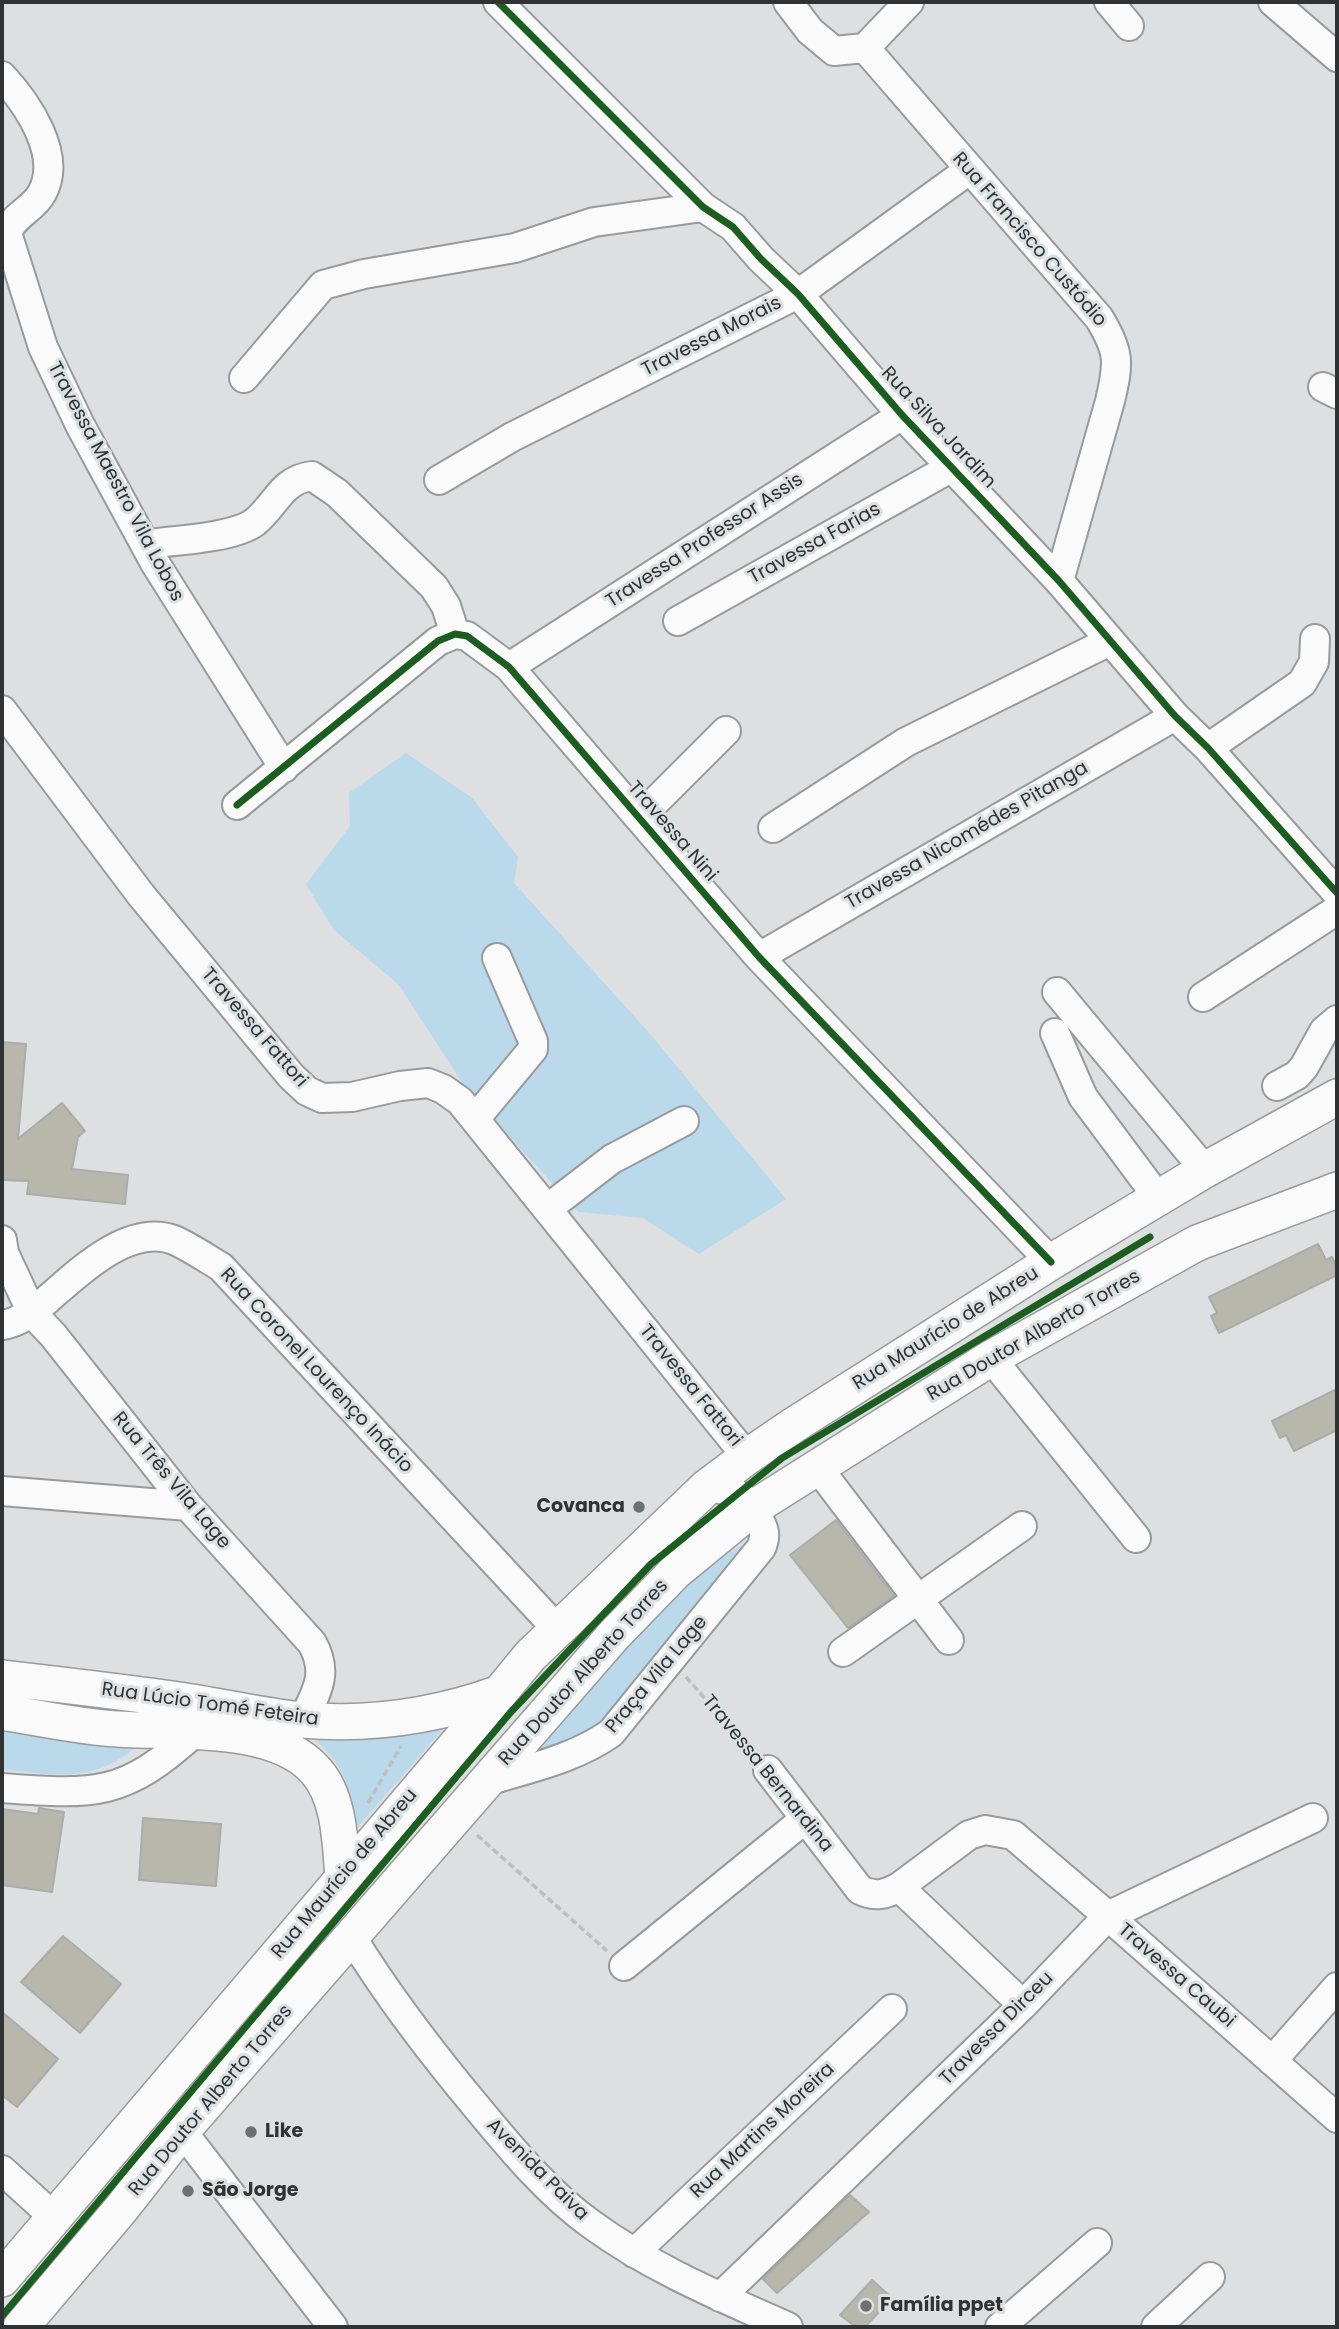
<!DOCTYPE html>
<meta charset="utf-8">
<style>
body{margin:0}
#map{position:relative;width:1339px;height:2329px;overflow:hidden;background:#dddfe1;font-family:Poppins,sans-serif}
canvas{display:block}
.frame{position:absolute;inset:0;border:4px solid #303233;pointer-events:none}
</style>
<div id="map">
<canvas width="1339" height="2329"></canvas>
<div class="frame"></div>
</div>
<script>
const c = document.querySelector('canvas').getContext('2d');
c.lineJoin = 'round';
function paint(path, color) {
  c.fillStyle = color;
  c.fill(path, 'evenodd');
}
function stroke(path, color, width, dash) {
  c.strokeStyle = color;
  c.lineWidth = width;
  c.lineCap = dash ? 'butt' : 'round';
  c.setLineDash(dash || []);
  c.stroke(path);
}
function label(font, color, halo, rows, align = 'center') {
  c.font = font + ' Poppins,sans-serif';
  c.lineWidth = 6;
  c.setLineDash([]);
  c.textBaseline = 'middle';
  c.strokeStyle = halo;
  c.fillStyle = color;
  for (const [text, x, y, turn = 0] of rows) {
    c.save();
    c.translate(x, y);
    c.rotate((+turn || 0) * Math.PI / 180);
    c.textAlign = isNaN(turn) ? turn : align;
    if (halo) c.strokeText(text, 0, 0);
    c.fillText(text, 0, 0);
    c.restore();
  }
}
const green = new Path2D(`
 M406,753L472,798L518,857L514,883L651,1035L786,1199L699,1254L643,1218L578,1212L465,1087L399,985L334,930L306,884L350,826L349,793Z
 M747,1545L602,1727L547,1753L539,1749V1738L681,1588L739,1546Z
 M449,1722L356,1829C346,1780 348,1767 307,1733Z
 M2,1723L136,1747C92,1784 54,1775 2,1769Z`);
const building = new Path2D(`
 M2,1042L26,1044L18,1139L62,1103L85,1131L78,1137L72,1169L128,1175L125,1204L27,1194L29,1181L2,1180Z
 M1318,1244L1326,1260L1332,1257L1337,1268V1275L1219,1333L1211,1316L1217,1313L1209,1297Z
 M1337,1389V1430L1294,1451L1286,1435L1280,1438L1272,1421Z
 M836,1520L894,1596L848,1628L790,1555Z
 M39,1808L64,1812L52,1892L2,1885V1809L38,1814Z
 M143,1818L221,1824L216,1886L139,1880Z
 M63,1936L121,1984L80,2033L21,1982Z
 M2,2012L58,2059L17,2107L2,2095Z
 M850,2195L869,2212L777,2293L763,2279Z
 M872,2280L892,2298L865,2327H856L840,2315Z`);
const path = new Path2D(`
 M686,1677L753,1753
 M368,1803L401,1746
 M477,1835L607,1951`);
const minor = new Path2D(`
 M498,2L703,207L733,227L761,259L798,294L902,415L1059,581L1175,716L1208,748L1337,893
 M788,2L810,31L834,51L865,48
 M1109,2L1129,26
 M1273,2L1337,57
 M865,48L1099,318C1120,352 1119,363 1110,401L1059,581
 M865,48L909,2
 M2,76C27,103 63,155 42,193C33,210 14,214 7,233L43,347L80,425L155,563L284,768
 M244,378L323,285L364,274L515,248L594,222L703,207
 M1323,387L1337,394
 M439,480L512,437L798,294L969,170
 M145,544C173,541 234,538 255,522C277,504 281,480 312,476L337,493L434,587L446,606L455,634
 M678,621L952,467
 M509,667L902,415
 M2,710L141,895L291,1076L307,1091L322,1098L352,1097L400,1086L428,1083L443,1089L460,1101L747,1457
 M1208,748L1302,683L1314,662L1315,639
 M237,805L438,641L455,634L467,636L509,667L759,957L1051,1262
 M639,818L726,731
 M773,828L906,742L1110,641
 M759,957L1175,716
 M1057,992L1205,1170
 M1203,997L1337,910
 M1055,1033L1083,1097L1159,1199
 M1277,1086L1297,1075L1304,1067L1324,1031L1337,1020
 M475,1119L533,1049V1041L497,958
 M547,1209L612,1159L684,1121
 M2,1240L4,1253L32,1313L53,1335L188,1506L312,1643C329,1673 317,1691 303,1720
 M2,1325C19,1323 35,1310 48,1299C79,1272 129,1223 174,1240C190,1247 206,1258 221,1267L557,1629
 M991,1358L1136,1538
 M818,1468L949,1640
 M2,1491L188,1506
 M843,1652L1022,1526
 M768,1770L860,1890C875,1897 885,1895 899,1887L969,1835L985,1830L1013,1835L1108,1916L1337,2118
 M487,1781C530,1768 574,1759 611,1733L761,1548C767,1535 764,1528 757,1516C744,1493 733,1490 707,1487
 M2,1788C96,1795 124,1797 196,1731
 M899,1887L1023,2005
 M351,1936C389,1998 433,2055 480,2111C513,2151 549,2194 591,2224C651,2268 721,2297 788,2327
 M624,1966L805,1819
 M1272,2061L1337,1987
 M182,2131L333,2327
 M2,2170L55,2218
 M634,2253L892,2009
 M720,2297L1023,2005L1108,1916L1313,1818
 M1000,2327L1097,2243
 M1156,2327L1210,2277`);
const major = new Path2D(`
 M2,1678C63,1685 125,1692 186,1701C225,1707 263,1716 302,1720C370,1726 436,1716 500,1693
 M2,1712C40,1718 79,1727 117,1729C174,1733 275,1723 316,1771C340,1798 340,1843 343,1877
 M2,2279L480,1717L530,1656L707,1487L747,1457L794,1425L1051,1262L1205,1170L1337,1097
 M21,2327L121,2209L182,2131L614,1635L675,1572L753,1508L991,1358L1197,1243L1337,1190`);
const cycleway = new Path2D(`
 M498,2L703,207L733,227L761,259L798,294L902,415L1059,581L1175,716L1208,748L1337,893
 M237,805L438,641L455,634L467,636L509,667L759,957L1051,1262
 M2,2316L510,1713L651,1564L782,1458L1150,1237`);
const markers = [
 [639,1507,7,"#6d6f70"],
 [251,2132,7,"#6d6f70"],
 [188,2191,7,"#6d6f70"],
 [866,2306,7,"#6d6f70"]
];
const streetNames = [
 ["Rua Francisco Custódio",1029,240,49],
 ["Travessa Morais",712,337,-27],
 ["Rua Silva Jardim",938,428,47],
 ["Travessa Maestro Vila Lobos",115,482,62],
 ["Travessa Professor Assis",705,541,-33],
 ["Travessa Farias",815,544,-29],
 ["Travessa Nini",672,832,49],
 ["Travessa Nicomédes Pitanga",967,836,-30],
 ["Travessa Fattori",254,1028,49],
 ["Rua Maurício de Abreu",946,1329,-32],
 ["Rua Doutor Alberto Torres",1034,1336,-30],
 ["Rua Coronel Lourenço Inácio",316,1371,47],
 ["Travessa Fattori",690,1386,51],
 ["Rua Três Vila Lage",171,1481,50],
 ["Rua Doutor Alberto Torres",584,1673,-48],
 ["Praça Vila Lage",657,1675,-50],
 ["Rua Lúcio Tomé Feteira",210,1705,8],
 ["Travessa Bernardina",767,1774,51],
 ["Rua Maurício de Abreu",345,1874,-50],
 ["Travessa Caubi",1176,1976,41],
 ["Travessa Dirceu",997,2029,-45],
 ["Rua Doutor Alberto Torres",211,2101,-50],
 ["Rua Martins Moreira",763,2131,-43],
 ["Avenida Paiva",537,2170,45]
];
const poiNames = [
 ["Covanca",625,1507,"right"],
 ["Like",265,2132],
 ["São Jorge",202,2191],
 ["Família ppet",880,2306]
];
paint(green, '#bad9ea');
paint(building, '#b7b7ab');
stroke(building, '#abacac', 2);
stroke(minor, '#989a9c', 32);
stroke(major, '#989a9c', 38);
stroke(path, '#bebebe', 3.5, [7, 3.5]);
stroke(minor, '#fafafa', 28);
stroke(major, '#fafafa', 35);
stroke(cycleway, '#1b5e20', 7);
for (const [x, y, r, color] of markers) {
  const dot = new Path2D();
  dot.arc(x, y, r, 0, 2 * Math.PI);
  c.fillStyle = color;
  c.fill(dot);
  stroke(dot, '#dbe0e3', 2.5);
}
label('19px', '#303233', '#dbe0e3', streetNames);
label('bold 19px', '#303233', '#dbe0e3', poiNames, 'left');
</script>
